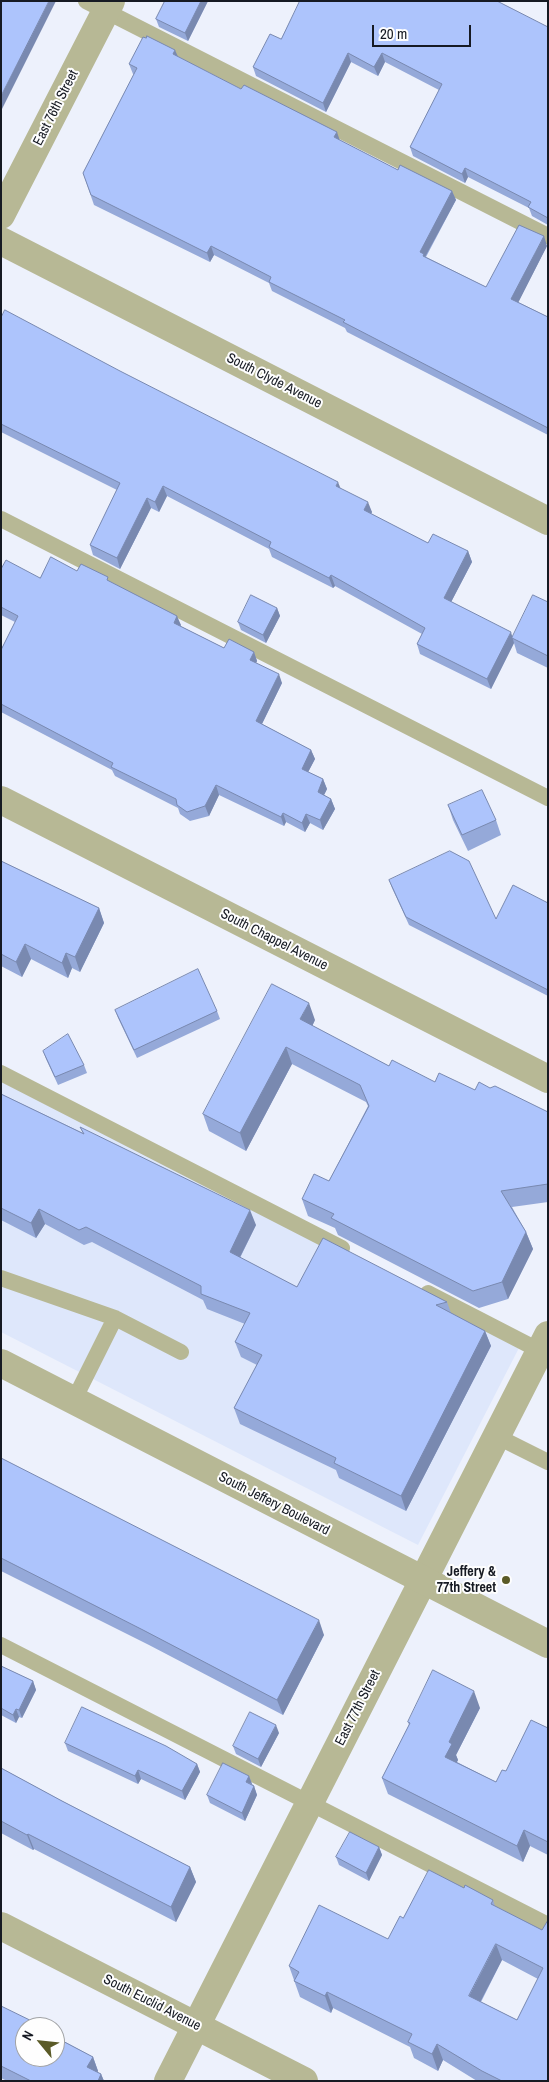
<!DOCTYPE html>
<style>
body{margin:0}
#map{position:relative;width:549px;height:2082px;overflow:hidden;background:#edf1fc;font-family:"Archivo Narrow",sans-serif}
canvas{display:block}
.frame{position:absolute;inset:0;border:2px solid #161a23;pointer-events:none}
.north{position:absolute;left:15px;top:2017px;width:50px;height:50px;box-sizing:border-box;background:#fefefe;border:1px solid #a1a3a6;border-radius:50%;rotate:298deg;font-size:14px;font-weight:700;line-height:20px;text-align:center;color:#161a23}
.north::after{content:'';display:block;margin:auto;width:18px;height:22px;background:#5a5a27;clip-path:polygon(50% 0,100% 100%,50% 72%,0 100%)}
.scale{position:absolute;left:372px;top:25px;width:99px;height:22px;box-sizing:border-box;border:2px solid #161a23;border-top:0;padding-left:6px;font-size:15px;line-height:18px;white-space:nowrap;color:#161a23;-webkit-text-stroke:4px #fefefe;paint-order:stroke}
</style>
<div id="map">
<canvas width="549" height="2082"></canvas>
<div class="frame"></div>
<div class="north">N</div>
<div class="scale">20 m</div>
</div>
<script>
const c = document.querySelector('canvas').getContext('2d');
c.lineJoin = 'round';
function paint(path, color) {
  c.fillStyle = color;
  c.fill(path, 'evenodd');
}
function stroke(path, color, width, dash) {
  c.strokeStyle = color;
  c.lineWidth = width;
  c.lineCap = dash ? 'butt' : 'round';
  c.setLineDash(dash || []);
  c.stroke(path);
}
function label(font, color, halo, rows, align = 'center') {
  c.font = font + ' "Archivo Narrow",sans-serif';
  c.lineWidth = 4;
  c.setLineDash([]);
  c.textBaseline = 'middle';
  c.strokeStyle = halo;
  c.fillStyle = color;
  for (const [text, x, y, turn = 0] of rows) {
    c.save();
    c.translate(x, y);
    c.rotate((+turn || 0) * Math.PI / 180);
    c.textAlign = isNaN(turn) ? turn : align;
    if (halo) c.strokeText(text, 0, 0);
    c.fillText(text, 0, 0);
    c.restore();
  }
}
const built = new Path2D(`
 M1,1073L522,1342L418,1545L1,1332Z`);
const service = new Path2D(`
 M86,1L548,236
 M1,519L548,798
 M1,1073L342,1248
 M1,1278L115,1318L181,1352
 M428,1293L546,1354
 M74,1400L115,1318
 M496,1436L548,1462
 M1,1645L548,1925`);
const minor = new Path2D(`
 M1,241L548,521
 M1,800L548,1079
 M1,1926L304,2081
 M168,2081L548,1335`);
const tertiary = new Path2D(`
 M1,215L111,1
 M1,1363L548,1644`);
const wall = new Path2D(`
 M165,1H208L188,41L159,27L156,19Z
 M548,27V225L532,216L529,208L468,177L465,183L413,156L410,147L439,90L385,62L378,76L351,62L326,112L256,76L253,67L281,39Z
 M178,57L398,170L452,191L456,200L426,257L486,287L547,246L518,302L548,317V435L347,332L345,328L272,291L269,283L214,255L210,262L94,205L83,173L134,74H133L129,64Z
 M1,318L340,488L372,512L371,514L428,543L468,551L472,562L451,602L512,637L548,602V668L517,653L514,643L491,689L420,654L417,644L422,634L335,586L333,588L272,557L269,549L167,496L159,512L151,508L120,569L93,555L90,545L117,490L1,432Z
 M1,569L40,578L77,571L109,581L181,625L180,626L224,648L254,652L257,661L256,663L282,683L262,724L311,750L315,759L308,772L323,779L327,789L324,795L331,799L335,809L323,830L310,823L305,832L286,822L284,826L219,795L209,816L190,821L180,814L178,808L115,776L112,770L1,712V650L15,622L1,615Z
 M277,608L280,616L266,643L241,630L238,622Z
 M448,805L496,820L501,835L468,851L453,820Z
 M1,861L99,908L104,923L80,972L72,968L68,978L31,959L22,977L1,966Z
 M389,880L496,919L548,903V996L409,925L392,888Z
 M115,1010L217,1011L220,1019L137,1058L118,1018Z
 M315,1020L312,1026L389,1066L435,1082L475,1090L490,1088L548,1112V1202L512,1207L526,1232L533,1249L508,1299L479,1308L338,1235L335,1228L308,1216L302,1199L329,1181L368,1106L366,1102L292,1064L246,1151L209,1131L203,1114Z
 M43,1051L84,1065L87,1073L58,1085L46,1059Z
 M1,1094L83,1133L80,1127L256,1225L240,1258L297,1287L447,1302L451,1313L485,1331L491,1346L406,1511L339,1478L336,1470L240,1424L234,1408L257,1365L241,1357L235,1342L245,1324L207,1309L203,1300L92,1242L84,1245L45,1224L36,1238L1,1220Z
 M1,1458L324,1635L283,1715L149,1645L1,1571Z
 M1,1666L33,1681L36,1690L22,1718L19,1717L16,1723L1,1715Z
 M480,1708L456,1755L458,1760L457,1762L496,1782L548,1728V1855L530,1846L523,1862L388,1794L382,1778L409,1725L408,1722Z
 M279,1733L261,1767L236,1754L233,1746Z
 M65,1743L197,1764L200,1772L185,1800L141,1779L138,1784L68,1751Z
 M1,1768L62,1801L190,1867L196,1882L176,1922L34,1849L33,1850L1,1833Z
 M249,1776L252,1784L254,1786L257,1795L245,1821L210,1803L207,1795Z
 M379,1847L382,1855L369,1881L339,1865L336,1857Z
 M464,1888L493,1900L495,1906L542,1930L548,2081H477L443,2060L438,2071L414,2058L410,2047L333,2008L331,2013L300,1997L289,1966L388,1939L403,1918ZM502,1960L538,1979L517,2020L481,2002Z
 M1,2006L55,2057V2034L56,2037L93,2057L98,2071L97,2072L101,2074L104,2081H7L1,2078Z`);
const shadedWall = new Path2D(`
 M49,1H56L1,111V96Z
 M201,1H208L188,41L185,33Z
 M175,50L179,59L173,54Z
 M348,53L351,62L326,112L323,103Z
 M382,53L385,62L378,76L374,67Z
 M337,132L340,141L334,137Z
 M465,168L468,177L465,183L462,174Z
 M452,191L456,200L425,257L420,252Z
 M544,236L547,246L515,309L511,299Z
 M211,246L214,255L210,262L207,253Z
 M338,482L342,492L336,486Z
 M163,486L167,496L159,512L155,502Z
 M147,498L151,508L120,569L117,558Z
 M368,502L372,512L368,520L364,510Z
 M468,551L472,562L448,608L444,598Z
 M331,575L335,586L333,588L329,578Z
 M277,608L280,616L266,643L263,635Z
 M177,616L181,625L177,632L174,623Z
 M511,632L514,643L491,689L487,679Z
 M254,652L257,661L253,669L250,660Z
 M279,674L282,683L259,730L256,721Z
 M311,750L315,759L305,778L302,769Z
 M323,779L327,789L321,801L318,792Z
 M216,785L219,795L209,816L205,806Z
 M331,799L335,809L323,830L320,820Z
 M283,813L286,822L284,826L281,817Z
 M306,814L310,823L305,832L302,823Z
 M99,908L104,923L80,972L75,957Z
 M25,944L31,959L22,977L16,962Z
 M66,953L72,968L68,978L62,963Z
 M309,1003L315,1020L307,1037L300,1019Z
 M286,1047L292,1064L246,1151L240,1133Z
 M39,1209L45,1224L36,1238L31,1223Z
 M250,1210L256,1225L235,1267L230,1252Z
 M526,1232L533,1249L508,1299L502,1282Z
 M485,1331L491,1346L406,1511L401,1496Z
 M319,1620L324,1635L283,1715L277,1700Z
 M33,1681L36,1690L22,1718L19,1710Z
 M474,1691L480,1708L456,1755L458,1760L451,1773L445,1757L449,1742Z
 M16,1709L19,1717L16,1723L13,1715Z
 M276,1725L279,1733L261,1767L258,1759Z
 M197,1764L200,1772L185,1800L182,1791Z
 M138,1770L141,1779L138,1784L135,1776Z
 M249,1776L252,1784L246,1782Z
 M254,1786L257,1795L245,1821L242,1813Z
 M524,1830L530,1846L523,1862L517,1846Z
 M28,1834L34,1849L33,1850L27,1835Z
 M379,1847L382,1855L369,1881L366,1873Z
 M190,1867L196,1882L176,1922L171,1907Z
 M496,1944L502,1960L475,2012L469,1996Z
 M327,1992L333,2008L331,2013L325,1996Z
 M437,2044L443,2060L438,2071L432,2054Z
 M93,2057L98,2071L93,2081L87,2067Z
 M101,2074L104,2081H98Z`);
const building = new Path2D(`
 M1,1H49L1,96Z
 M165,1H201L185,33L156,19Z
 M300,1H497L548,27V218L528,207L531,202L465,168L462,174L410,147L442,84L382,53L374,67L348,53L323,103L253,67L270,34L281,39Z
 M147,36L175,50L173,54L241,89L244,85L337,132L334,137L398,170L400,165L452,191L420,252L424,254L423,256L486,287L519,225L544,236L511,299L548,317V428L343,322L345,320L269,282L271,277L211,246L207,253L91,195L83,173L137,68L129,64L143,37L146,38Z
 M5,310L120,371L338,482L336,486L368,502L364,510L428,543L433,534L468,551L444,598L511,632L487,679L417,644L425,628L331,575L329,578L269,547L271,542L163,486L155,502L147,498L117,558L90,545L120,483L1,424V318Z
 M51,557L77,571L81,564L108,577L107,580L177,616L174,623L224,648L229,639L254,652L250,660L279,674L256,721L311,750L302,769L323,779L318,792L331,799L320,820L306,814L302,823L283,813L281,817L216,785L205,806L187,812L177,805L176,799L111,767L113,763L1,704V650L18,616L1,607V569L6,560L40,578Z
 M251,595L277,608L263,635L238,622Z
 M533,595L548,602V656L512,638Z
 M482,790L496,820L462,835L448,805Z
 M450,851L469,861L496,919L513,885L548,903V990L406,917L389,880Z
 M1,861L99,908L75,957L66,953L62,963L25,944L16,962L1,954Z
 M198,969L217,1011L134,1050L115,1010Z
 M272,984L309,1003L300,1019L389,1066L392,1060L435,1082L439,1073L475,1090L479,1082L490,1088L495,1086L548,1112V1184L501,1191L526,1232L502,1282L473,1291L331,1218L334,1214L302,1199L314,1174L329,1181L369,1106L360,1085L286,1047L240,1133L203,1114Z
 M68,1034L84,1065L55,1077L43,1051Z
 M1,1094L84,1134L80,1127L250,1210L230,1252L297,1287L323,1238L447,1302L436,1305L485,1331L401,1496L334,1463L336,1458L234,1408L262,1355L235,1342L250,1313L201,1294V1286L86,1227L79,1230L39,1209L31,1223L1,1208Z
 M1,1458L319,1620L277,1700L143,1630L1,1558Z
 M1,1666L33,1681L19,1710L16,1709L13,1715L1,1708Z
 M433,1670L474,1691L449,1742L452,1744L445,1757L496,1782L502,1770L506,1771L531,1720L548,1728V1842L524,1830L517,1846L382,1778L410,1723L408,1722Z
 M82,1707L166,1746L197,1764L182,1791L138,1770L135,1776L65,1743Z
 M250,1712L276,1725L258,1759L233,1746Z
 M223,1763L249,1776L246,1782L254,1786L242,1813L207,1795Z
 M1,1768L62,1801L190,1867L171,1907L28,1834L27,1835L1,1821Z
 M350,1832L379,1847L366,1873L336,1857Z
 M429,1870L464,1888L465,1885L493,1900L491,1904L542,1930L548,1920V2081H502L482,2071L437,2044L432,2054L408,2042L412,2034L327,1992L325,1996L294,1981L299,1972L289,1966L319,1905L388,1939L400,1916L403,1918ZM496,1944L543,1968L517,2020L469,1996Z
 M1,2006L44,2027H25V2057H55V2037L93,2057L87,2067L101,2074L98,2081H31L1,2066Z`);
const markers = [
 [506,1580,5,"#5a5a27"]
];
const streetNames = [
 ["East 76th Street",56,108,-63],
 ["South Clyde Avenue",274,381,27],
 ["South Chappel Avenue",274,940,27],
 ["South Jeffery Boulevard",274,1504,27],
 ["East 77th Street",358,1708,-63],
 ["South Euclid Avenue",152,2003,27]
];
const poiNames = [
 ["Jeffery &",496,1572],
 ["77th Street",496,1588]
];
paint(built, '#dee7fb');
stroke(service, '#b7b895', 16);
stroke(minor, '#b7b895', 28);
stroke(tertiary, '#b7b895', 28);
paint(wall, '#95a9d9');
paint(shadedWall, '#7989b0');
paint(building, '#adc4fc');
stroke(building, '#7989b0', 1);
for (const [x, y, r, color] of markers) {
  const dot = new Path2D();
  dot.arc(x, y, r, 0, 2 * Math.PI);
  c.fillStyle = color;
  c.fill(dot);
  stroke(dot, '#fefefe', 2);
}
label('14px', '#161a23', '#fefefe', streetNames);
label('bold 14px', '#161a23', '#fefefe', poiNames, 'right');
</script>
